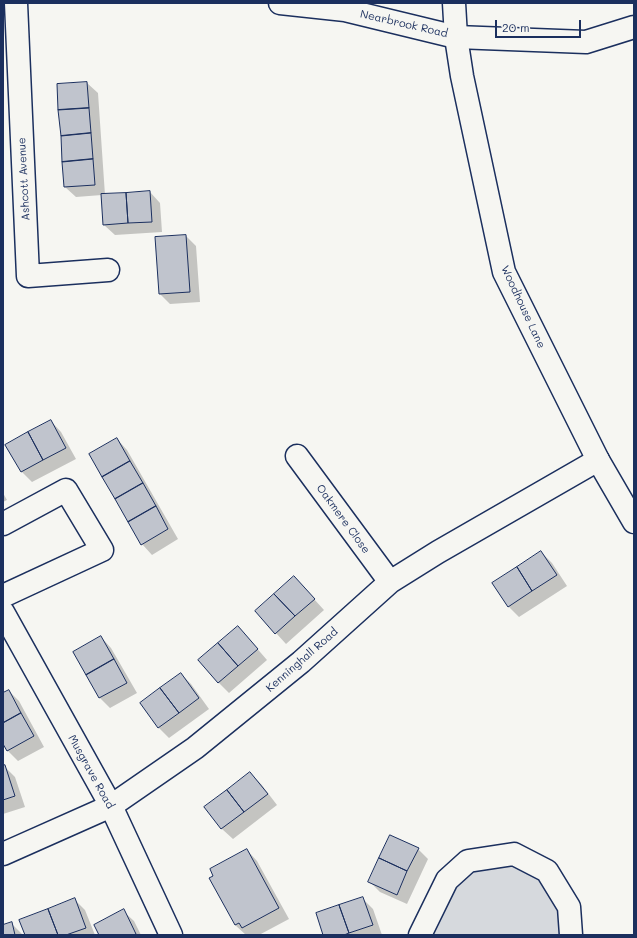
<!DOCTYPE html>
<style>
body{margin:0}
#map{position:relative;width:637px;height:938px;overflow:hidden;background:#f6f6f2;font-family:Mali,sans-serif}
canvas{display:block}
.frame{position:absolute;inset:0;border:4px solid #1b2f5e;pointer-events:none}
.scale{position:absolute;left:495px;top:20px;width:86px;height:18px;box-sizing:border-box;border:2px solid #1b2f5e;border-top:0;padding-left:5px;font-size:12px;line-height:14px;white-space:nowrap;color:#1b2f5e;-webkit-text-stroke:3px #f6f6f2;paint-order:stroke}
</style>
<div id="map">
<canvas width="637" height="938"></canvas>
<div class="frame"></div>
<div class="scale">20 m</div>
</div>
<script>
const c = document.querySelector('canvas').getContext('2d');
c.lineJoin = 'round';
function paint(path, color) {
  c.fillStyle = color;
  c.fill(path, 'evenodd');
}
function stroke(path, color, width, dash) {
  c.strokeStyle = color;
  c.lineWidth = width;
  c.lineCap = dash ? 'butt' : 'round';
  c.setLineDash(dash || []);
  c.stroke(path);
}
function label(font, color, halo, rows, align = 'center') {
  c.font = font + ' Mali,sans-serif';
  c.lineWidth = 3.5;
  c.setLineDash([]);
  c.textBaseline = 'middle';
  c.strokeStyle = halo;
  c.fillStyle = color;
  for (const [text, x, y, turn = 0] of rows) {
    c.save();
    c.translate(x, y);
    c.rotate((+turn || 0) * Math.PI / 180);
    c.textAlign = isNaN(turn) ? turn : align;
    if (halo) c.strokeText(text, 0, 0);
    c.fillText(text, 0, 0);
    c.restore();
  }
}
const green = new Path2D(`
 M514,854L547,871L571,935H420L447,880Z`);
const shadow = new Path2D(`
 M87,83L98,93L105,195L150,192L160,203L162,232L115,235L104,225L102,195L76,197L65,187L58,85Z
 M186,236L196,246L200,302L170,304L160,294Z
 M51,421L61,432L76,459L32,482L22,472L7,445Z
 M117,439L127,450L178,539L152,555L142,544Z
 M3,493L7,500L3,502Z
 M541,552L552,563L567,586L519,617L509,607L494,583Z
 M304,588L324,610L286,644L256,611Z
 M101,637L111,648L137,693L110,708L100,698L74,652Z
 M248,638L267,660L229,693L219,683L199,660Z
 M181,674L191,684L209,709L169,738L159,728L141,703Z
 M9,691L19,701L44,747L18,761L8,751L3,742V694Z
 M3,767H5L15,777L25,807L3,814Z
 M250,773L261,784L277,805L233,839L222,829L205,807Z
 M418,849L428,859L407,904L380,892L369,881Z
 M247,850L257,861L289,919L259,935H250L249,934L246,935L235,925L215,876Z
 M362,898L373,909L382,935H324Z
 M75,900L85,910L95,935H26Z
 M123,911L134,921L141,935H100Z
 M11,923L22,934V935H3V926Z`);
const building = new Path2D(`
 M87,82L89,108L58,110L57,84Z
 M89,108L91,133L61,136L58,110Z
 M91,133L93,159L62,162L61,136Z
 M93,159L95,185L64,187L62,162Z
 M150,191L152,222L128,223L126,193Z
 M126,193L128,223L103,225L101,194Z
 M186,235L190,292L159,294L155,237Z
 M51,420L66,448L43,460L28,432Z
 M28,432L43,460L21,472L5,445Z
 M117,438L130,461L102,477L89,454Z
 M130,461L143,483L115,499L102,477Z
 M143,483L156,506L128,522L115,499Z
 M156,506L168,529L141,545L128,522Z
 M541,551L557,575L532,591L517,567Z
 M517,567L532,591L508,607L492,583Z
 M294,576L315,599L295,616L274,594Z
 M274,594L295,616L275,634L255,611Z
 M238,626L258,649L238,666L218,643Z
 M101,636L114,659L86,675L73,652Z
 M218,643L238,666L218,683L198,660Z
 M114,659L127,683L99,698L86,675Z
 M181,673L199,698L179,713L160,688Z
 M160,688L179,713L158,728L140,703Z
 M9,690L21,713L3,723V693Z
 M21,713L34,736L7,751L3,744V723Z
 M5,765L15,796L3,800V766Z
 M250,772L268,794L244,812L227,790Z
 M227,790L244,812L221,829L204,807Z
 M390,835L419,848L407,871L379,858Z
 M247,849L279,908L242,928L239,923L235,925L209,878L213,876L210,869Z
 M379,858L407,871L397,895L368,882Z
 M363,897L373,925L349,933L339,905Z
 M75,898L86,928L66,935H58L48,909Z
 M339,905L349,933L344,935H323L316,913Z
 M48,909L58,935H25L19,920Z
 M124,909L136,934L134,935H99L94,925Z
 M12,922L15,935H3V925Z`);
const street = new Path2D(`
 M16,3L28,276L108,270
 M280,3L345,10L456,37L586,42L634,27
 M297,456L390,582
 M3,524L66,490L102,550L3,596
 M3,612L111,806L171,935
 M3,854L111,806L195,748L301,662L390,582L438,552L598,460
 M420,935L447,880L468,861L514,854L547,871L569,907L571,935`);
const secondary = new Path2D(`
 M454,3L456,37L462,76L504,272L598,460L634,522`);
const streetNames = [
 ["Nearbrook Road",404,24,13],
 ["Ashcott Avenue",24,179,-93],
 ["Woodhouse Lane",523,307,65],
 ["Oakmere Close",343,519,54],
 ["Kenninghall Road",302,660,-41],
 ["Musgrave Road",91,772,61]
];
paint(green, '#d6d9dd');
paint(shadow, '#0003');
paint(building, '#c0c4cd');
stroke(building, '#1b2f5e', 1);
stroke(street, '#1b2f5e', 25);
stroke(secondary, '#1b2f5e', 25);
stroke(street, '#f6f6f2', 22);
stroke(secondary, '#f6f6f2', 22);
label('11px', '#1b2f5e', '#f6f6f2', streetNames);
</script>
